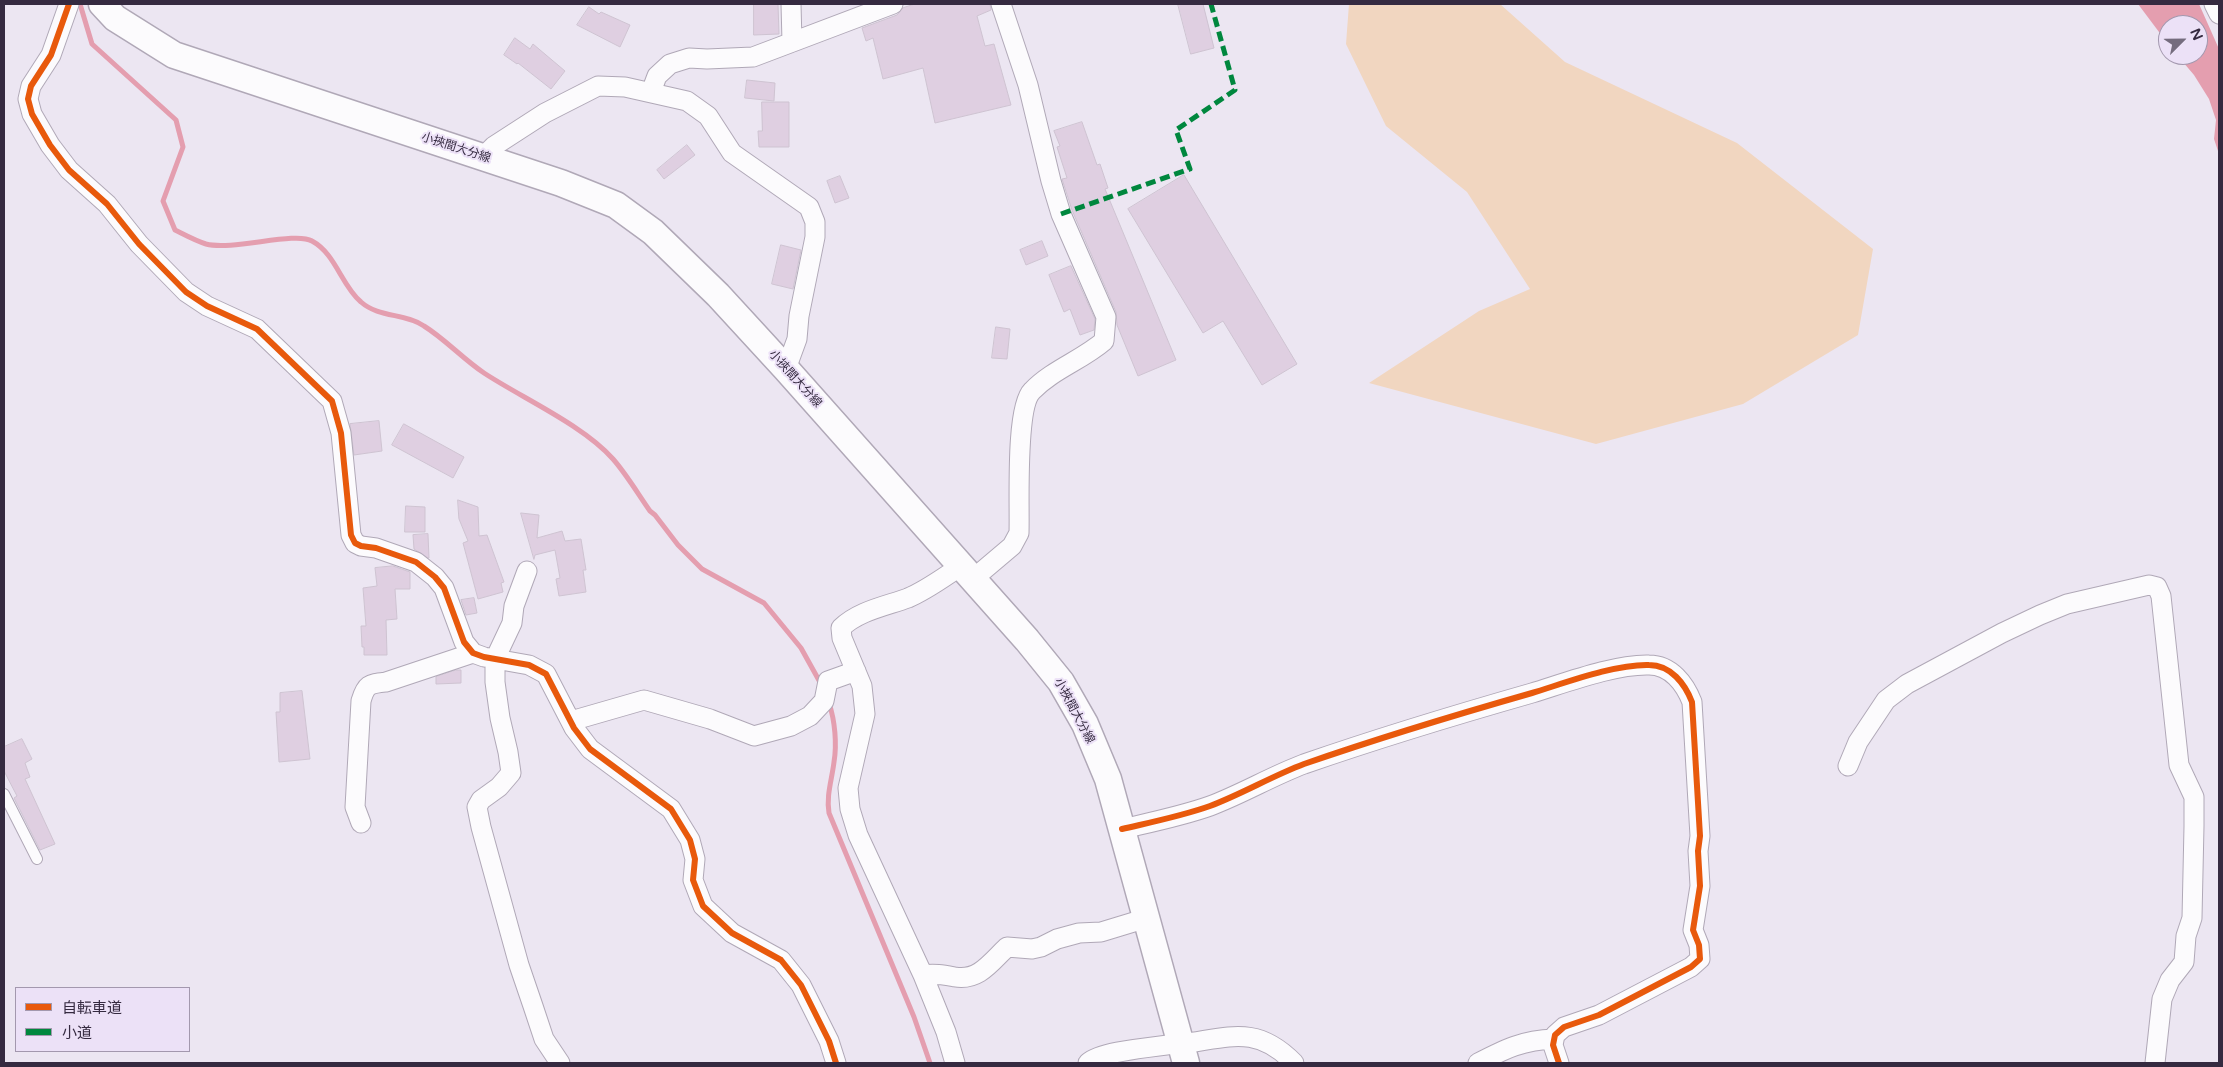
<!DOCTYPE html>
<meta charset="utf-8">
<style>
body{margin:0}
#map{position:relative;width:2223px;height:1067px;overflow:hidden;background:#ece6f2;font-family:"Varela Round","Noto Sans JP",sans-serif}
canvas{display:block}
.frame{position:absolute;inset:0;border:5px solid #352a40;pointer-events:none}
.legend{position:absolute;left:15px;top:987px;width:175px;height:65px;box-sizing:border-box;background:#ece1f7;border:1px solid #a398ae;margin:0;padding:6px 9px;list-style:none;font-size:15px;color:#352a40}
.legend li{display:flex;align-items:center;gap:10px;height:25px}
.legend b{width:25px;border:1px solid #a398ae}
.north{position:absolute;left:2158px;top:15px;width:50px;height:50px;box-sizing:border-box;background:#ece1f7;border:1px solid #a398ae;border-radius:50%;rotate:67deg;font-size:14px;font-weight:700;line-height:20px;text-align:center;color:#352a40}
.north::after{content:'';display:block;margin:auto;width:18px;height:22px;background:#756c7e;clip-path:polygon(50% 0,100% 100%,50% 72%,0 100%)}
</style>
<div id="map">
<canvas width="2223" height="1067"></canvas>
<div class="frame"></div>
<ul class="legend">
<li><b style="height:6px;background:#e8590c"></b>自転車道</li>
<li><b style="height:6px;background:#00873e"></b>小道</li>
</ul>
<div class="north">N</div>
</div>
<script>
const c = document.querySelector('canvas').getContext('2d');
c.lineJoin = 'round';
function paint(path, color) {
  c.fillStyle = color;
  c.fill(path, 'evenodd');
}
function stroke(path, color, width, dash) {
  c.strokeStyle = color;
  c.lineWidth = width;
  c.lineCap = dash ? 'butt' : 'round';
  c.setLineDash(dash || []);
  c.stroke(path);
}
function label(font, color, halo, rows, align = 'center') {
  c.font = font + ' "Varela Round","Noto Sans JP",sans-serif';
  c.lineWidth = 4;
  c.setLineDash([]);
  c.textBaseline = 'middle';
  c.strokeStyle = halo;
  c.fillStyle = color;
  for (const [text, x, y, turn = 0] of rows) {
    c.save();
    c.translate(x, y);
    c.rotate((+turn || 0) * Math.PI / 180);
    c.textAlign = isNaN(turn) ? turn : align;
    if (halo) c.strokeText(text, 0, 0);
    c.fillText(text, 0, 0);
    c.restore();
  }
}
const green = new Path2D(`
 M1349,4H1500L1565,62L1737,143L1873,249L1858,335L1743,404L1596,444L1369,383L1479,311L1530,289L1467,192L1386,126L1346,44Z`);
const water = new Path2D(`
 M2138,4H2199L2219,49V154L2214,139L2216,120L2209,99L2194,75L2177,55H2198V25H2168V44Z`);
const stream = new Path2D(`
 M80,4L92,44L176,120L183,147L163,201L175,230C185,235 196,241 206,244C233,251 295,231 312,241C336,254 341,285 361,302C379,318 405,313 424,326C445,339 463,359 484,373C522,398 583,425 613,459C627,475 638,494 650,511L655,515L678,545L702,569L764,603L801,648L821,684
 M829,703C835,721 837,744 834,762C832,779 826,796 829,813L914,1017L930,1063`);
const building = new Path2D(`
 M754,4H778L779,34L754,35Z
 M915,4H990L991,10L977,16L985,46L994,44L1011,105L935,123L923,68L883,79L873,38L866,41L862,28L897,15L903,8Z
 M1178,4H1203L1214,48L1191,54Z
 M589,7L599,14L601,12L630,25L620,47L577,25Z
 M515,38L530,49L533,44L565,71L551,89L518,63L517,64L504,55Z
 M747,80L775,83L774,101L745,98Z
 M762,102H789V147H759L758,131H762Z
 M1082,122L1097,165L1100,164L1108,188L1105,189L1176,360L1138,376L1117,325L1116,312L1072,210L1062,179L1067,178L1057,147L1060,146L1054,131Z
 M687,145L695,155L664,179L657,170Z
 M1184,175L1297,364L1262,385L1223,321L1203,333L1128,209Z
 M840,176L849,198L835,203L827,181Z
 M1042,241L1048,256L1026,265L1020,250Z
 M781,245L801,250L793,289L772,284Z
 M1071,266L1095,319L1094,330L1080,335L1070,309L1064,312L1049,275Z
 M996,327L1010,329L1007,359L992,358Z
 M379,421L382,451L354,455L350,424Z
 M404,424L464,457L453,478L392,445Z
 M458,500L478,507L479,536L487,535L504,582L501,583L503,592L478,599L463,543L468,541L459,519Z
 M406,506L425,507V532H405Z
 M521,513L539,515L537,538L562,531L565,541L581,539L586,570H583L586,592L559,596L556,579L560,578L555,550L535,555L534,559Z
 M428,534L429,558H428L414,549L413,535Z
 M393,566L410,572V589H395L397,619L386,620L387,655H364V647H362L361,626H366L363,588L377,586L375,568Z
 M474,598L477,613L466,615L461,600Z
 M456,670H461V683L436,684V677Z
 M302,691L310,759L279,762L276,712H280V693Z
 M22,739L32,759L25,763L30,777L25,779L55,844L40,850L14,798L17,796L4,771V747Z`);
const lane = new Path2D(`
 M4,794L37,859`);
const street = new Path2D(`
 M69,4L51,55L31,86L28,99L32,114L50,145L69,170L107,204L139,244L186,292L207,306L257,329L332,401L341,433L351,535L355,543L361,546L376,548L416,562L435,577L444,588L464,642L473,653L484,657L529,665L546,674L574,728L590,749L671,809L690,840L695,859L693,880L703,906L732,933L781,960L801,985L829,1041L836,1063
 M791,4L792,42
 M2214,4L2219,14
 M651,92L657,76L670,64L689,58L707,59L753,57L893,4
 M483,157L494,146L545,113L598,86L625,87L687,101L708,116L732,153L809,207L815,222V237L799,316L797,339L786,369
 M527,571L514,606L512,623L495,659V682L500,718L508,752L511,773L499,787L481,800L477,807L481,827L519,965L533,1006L544,1039L560,1063
 M973,579L1012,546L1019,533C1020,506 1015,408 1032,391C1052,370 1082,360 1104,341L1106,317L1061,214L1051,181L1028,85L1001,4
 M571,721L644,700L710,719L754,736L791,726L810,716L824,701L828,681L856,671
 M1848,766L1858,742L1886,700L1907,684L2002,633L2040,615L2067,604L2149,585L2157,587L2161,596L2179,765L2194,797V826L2192,918L2186,936L2184,962L2170,980L2162,999L2155,1063
 M361,823L355,807L361,701C366,684 369,684 386,682L473,653
 M1122,829C1152,822 1182,816 1210,806C1242,794 1272,776 1304,764C1379,738 1455,715 1532,693C1565,683 1615,664 1649,665C1671,665 1685,684 1692,702L1700,836L1698,851L1700,886L1693,930L1699,945L1700,959L1691,967L1599,1015L1564,1027L1555,1035L1553,1045L1559,1063
 M923,975C934,973 944,975 955,977C979,981 991,962 1007,947L1032,949L1041,947L1057,939L1079,933L1101,932L1147,918
 M1181,1044C1229,1038 1256,1024 1294,1063
 M955,1063L946,1032L923,975L858,835L850,809L848,788L865,714L862,686L842,638L841,628C858,611 886,606 908,598C927,590 944,577 961,566
 M1088,1063C1102,1050 1159,1047 1181,1043
 M1478,1063C1505,1049 1523,1040 1554,1039`);
const secondary = new Path2D(`
 M102,4L115,18L174,55L561,183L616,205L653,232L718,295L786,369L1027,640L1061,682L1085,724L1108,779L1186,1063`);
const quiet = new Path2D(`
 M1061,214L1190,169L1176,130L1235,90L1211,4`);
const cycleway = new Path2D(`
 M69,4L51,55L31,86L28,99L32,114L50,145L69,170L107,204L139,244L186,292L207,306L257,329L332,401L341,433L351,535L355,543L361,546L376,548L416,562L435,577L444,588L464,642L473,653L484,657L529,665L546,674L574,728L590,749L671,809L690,840L695,859L693,880L703,906L732,933L781,960L801,985L829,1041L836,1063
 M1122,829C1152,822 1182,816 1210,806C1242,794 1272,776 1304,764C1379,738 1455,715 1532,693C1565,683 1615,664 1649,665C1671,665 1685,684 1692,702L1700,836L1698,851L1700,886L1693,930L1699,945L1700,959L1691,967L1599,1015L1564,1027L1555,1035L1553,1045L1559,1063`);
const streetNames = [
 ["小挾間大分線",456,148,18],
 ["小挾間大分線",795,379,48],
 ["小挾間大分線",1074,711,62]
];
paint(green, '#f1d6c0');
paint(water, '#e49eaf');
stroke(stream, '#e49eaf', 5);
paint(building, '#dfcfe1');
stroke(building, '#cec3d1', 1);
stroke(lane, '#b0a8b7', 12);
stroke(street, '#b0a8b7', 21);
stroke(secondary, '#b0a8b7', 29);
stroke(lane, '#fcfbfd', 10);
stroke(street, '#fcfbfd', 19);
stroke(secondary, '#fcfbfd', 26);
stroke(quiet, '#00873e', 5, [10, 5]);
stroke(cycleway, '#e8590c', 6);
label('12px', '#352a40', '#ece1f7', streetNames);
</script>
